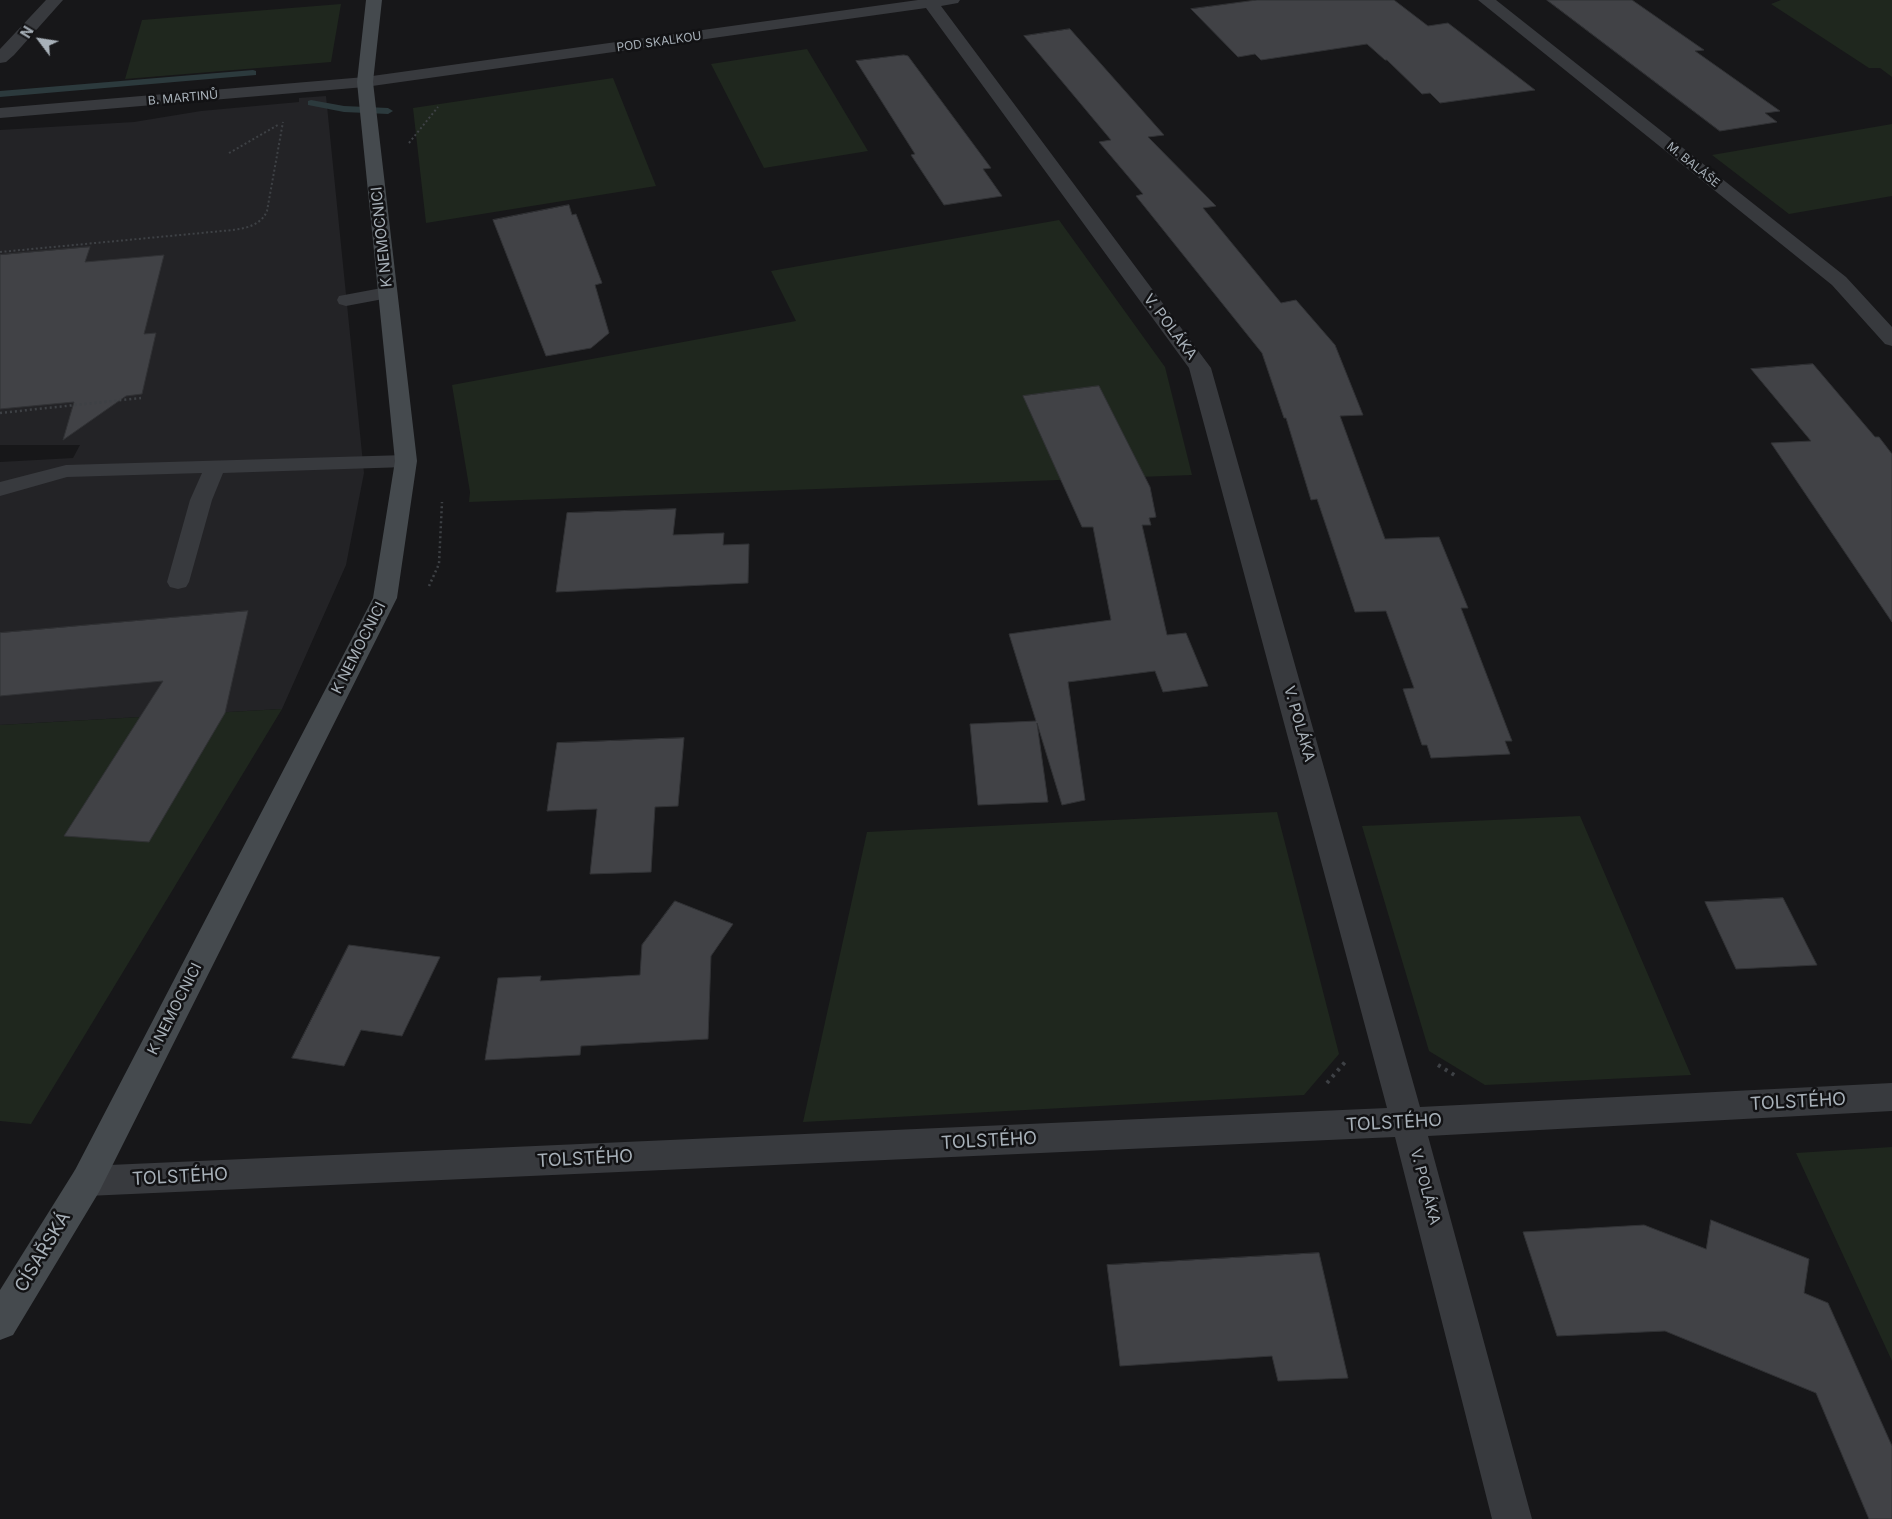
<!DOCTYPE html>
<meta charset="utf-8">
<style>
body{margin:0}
#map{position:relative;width:1892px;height:1519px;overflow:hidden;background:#171719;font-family:Inter,sans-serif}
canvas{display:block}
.north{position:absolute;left:15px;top:15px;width:50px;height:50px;-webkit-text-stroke:4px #121214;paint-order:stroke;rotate:301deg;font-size:14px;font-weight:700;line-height:20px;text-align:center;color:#a8b1b9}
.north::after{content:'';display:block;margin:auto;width:18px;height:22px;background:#a8b1b9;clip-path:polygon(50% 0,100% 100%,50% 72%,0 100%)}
</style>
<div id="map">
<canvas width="1892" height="1519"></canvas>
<div class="north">N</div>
</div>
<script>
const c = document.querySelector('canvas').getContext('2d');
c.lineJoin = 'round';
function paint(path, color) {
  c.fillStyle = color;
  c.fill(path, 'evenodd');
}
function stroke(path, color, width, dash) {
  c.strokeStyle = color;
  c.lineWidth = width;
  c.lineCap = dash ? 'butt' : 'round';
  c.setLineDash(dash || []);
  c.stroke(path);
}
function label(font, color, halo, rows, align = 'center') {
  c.font = font + ' Inter,sans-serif';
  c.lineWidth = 5;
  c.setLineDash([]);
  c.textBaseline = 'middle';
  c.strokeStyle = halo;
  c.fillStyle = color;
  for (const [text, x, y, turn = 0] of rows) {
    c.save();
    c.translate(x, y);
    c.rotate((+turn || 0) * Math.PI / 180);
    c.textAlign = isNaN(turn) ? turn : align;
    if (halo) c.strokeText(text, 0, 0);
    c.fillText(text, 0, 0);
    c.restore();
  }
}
const built = new Path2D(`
 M326,96L364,473L346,565L282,709L0,725V462L73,458L80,445H0V130L134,122L201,111L299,102V98Z`);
const green = new Path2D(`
 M1781,0H1892V77L1880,68H1869L1771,4Z
 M341,4L331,62L125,79L142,20Z
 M807,49L868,151L764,168L711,64Z
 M613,78L656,186L426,223L413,108Z
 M1892,124V196L1789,214L1712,155Z
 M1059,220L1165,367L1192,475L469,502L470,492L452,385L796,321L771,271Z
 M282,709L31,1124L0,1121V725Z
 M1277,812L1339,1054L1304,1095L803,1122L867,832Z
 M1580,816L1691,1075L1485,1085L1429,1051L1362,826Z
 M1892,1147V1361L1796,1153Z`);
const stream = new Path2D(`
 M253,70L256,71V75L0,97V91Z
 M311,100L344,106L388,108L393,111L388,114L344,112L308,105V101Z`);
const building = new Path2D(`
 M1257,0H1394L1428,26L1448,23L1535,90L1440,103L1430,93L1422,94L1387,60H1385L1367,44L1261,60L1255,54L1238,57L1191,9Z
 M1547,0H1632L1704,50L1695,51L1780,111L1765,113L1777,122L1720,131Z
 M1070,29L1164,135L1148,137L1216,206L1203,208L1281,303L1296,300L1335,345L1363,415L1340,416L1385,539L1439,537L1468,608H1461L1512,741H1505L1510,754L1431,758L1427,745H1422L1403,689L1414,688L1386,611L1355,612L1317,499L1311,500L1286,418H1284L1262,353L1136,196L1143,194L1099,142L1111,140L1024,36Z
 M904,55L908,56L991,168L983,169L1002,196L944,205L911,155L915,154L856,61Z
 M569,205L572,215L576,214L602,283L595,285L609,333L591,348L546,356L493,220Z
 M90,247L85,262L164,255L144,334L156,333L142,394L126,396L63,440L74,402L0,409V255Z
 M1813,364L1875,437H1879L1892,454V622L1771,443L1811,441L1751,369Z
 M1099,386L1150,487L1156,517L1149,518L1151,525H1142L1167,635L1186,633L1208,686L1163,692L1155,671L1068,682L1085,800L1062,805L1037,723L1048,802L978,805L970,724L1036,721L1009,634L1111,620L1093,527H1082L1023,396Z
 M676,509L673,535L724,533L723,545L749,544L748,583L556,592L567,513Z
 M248,611L225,713L149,842L64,836L163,681L0,696V633Z
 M684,738L678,806L655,807L651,872L590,874L597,809L547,811L557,743Z
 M1783,898L1817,965L1736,969L1705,902Z
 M675,901L733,924L711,956L708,1039L581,1046L580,1055L485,1060L498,978L541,976L540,981L640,975L642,945Z
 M349,945L440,957L402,1036L361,1030L344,1066L292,1058Z
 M1711,1220L1809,1259L1804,1293L1828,1303L1892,1446V1519H1869L1816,1393L1665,1331L1557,1336L1523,1232L1644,1225L1706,1249Z
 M1319,1253L1348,1378L1278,1381L1272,1356L1120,1366L1107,1265Z`);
const pathFar2 = new Path2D(`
 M409,143L438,107
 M229,153L278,125
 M0,252L233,230C247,228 261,225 267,211L283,122`);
const pathFar1 = new Path2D(`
 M0,413L141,398
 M429,586L439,564L442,502`);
const path = new Path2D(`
 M1438,1065L1456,1076
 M1327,1083L1346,1061`);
const lane = new Path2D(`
 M387,287L394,289L396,293L394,297L346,306L339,304L337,300L339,296Z
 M406,455L413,457L416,461L413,465L406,467L223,473L212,500L189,582L186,587L178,589L170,587L167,582L190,500L202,473L67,477L0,496V482L66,465Z`);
const street = new Path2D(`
 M46,0H63L14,55L6,62L0,63V49Z
 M918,0H960L958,3L941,6L1211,368L1420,1107L1892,1083V1111L1428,1136L1532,1519H1492L1395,1137L87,1196L75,1192L70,1181L75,1170L87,1166L1387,1108L1189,368L926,8L365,87L0,118V108L365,77Z
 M1478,0H1496L1846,277L1892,327V346L1885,344L1832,285Z`);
const secondary = new Path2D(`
 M366,0H382L373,82L417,461L397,598L99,1192L13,1335L0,1340V1290L75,1170L373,598L395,461L357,82Z`);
const farStreetnames = [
 ["POD SKALKOU",659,42,-8],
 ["B. MARTINŮ",183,98,-5],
 ["M. BALÁŠE",1693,165,39]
];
const streetNames = [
 ["K NEMOCNICI",382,237,-96],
 ["V. POLÁKA",1170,327,53],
 ["K NEMOCNICI",359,648,-63],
 ["V. POLÁKA",1299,724,74],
 ["K NEMOCNICI",175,1009,-63],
 ["V. POLÁKA",1425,1187,75]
];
const nearStreetnames = [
 ["TOLSTÉHO",1798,1102,-3],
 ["TOLSTÉHO",1394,1123,-3],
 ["TOLSTÉHO",989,1141,-3],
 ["TOLSTÉHO",585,1159,-3],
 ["TOLSTÉHO",180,1177,-3],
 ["CÍSAŘSKÁ",43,1252,-59]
];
paint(built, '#232326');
paint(green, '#1f271e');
paint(stream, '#2c3a3d');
paint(building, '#414246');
stroke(building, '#313235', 1);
stroke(pathFar2, '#3e4145', 2, [2, 2.5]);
stroke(pathFar1, '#3e4145', 2.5, [2, 3]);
stroke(path, '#3e4145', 4, [3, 5]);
paint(lane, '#383a3e');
paint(street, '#383a3e');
paint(secondary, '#454a4e');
label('12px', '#a8b1b9', '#121214', farStreetnames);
label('15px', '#a8b1b9', '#121214', streetNames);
label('18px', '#a8b1b9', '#121214', nearStreetnames);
</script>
